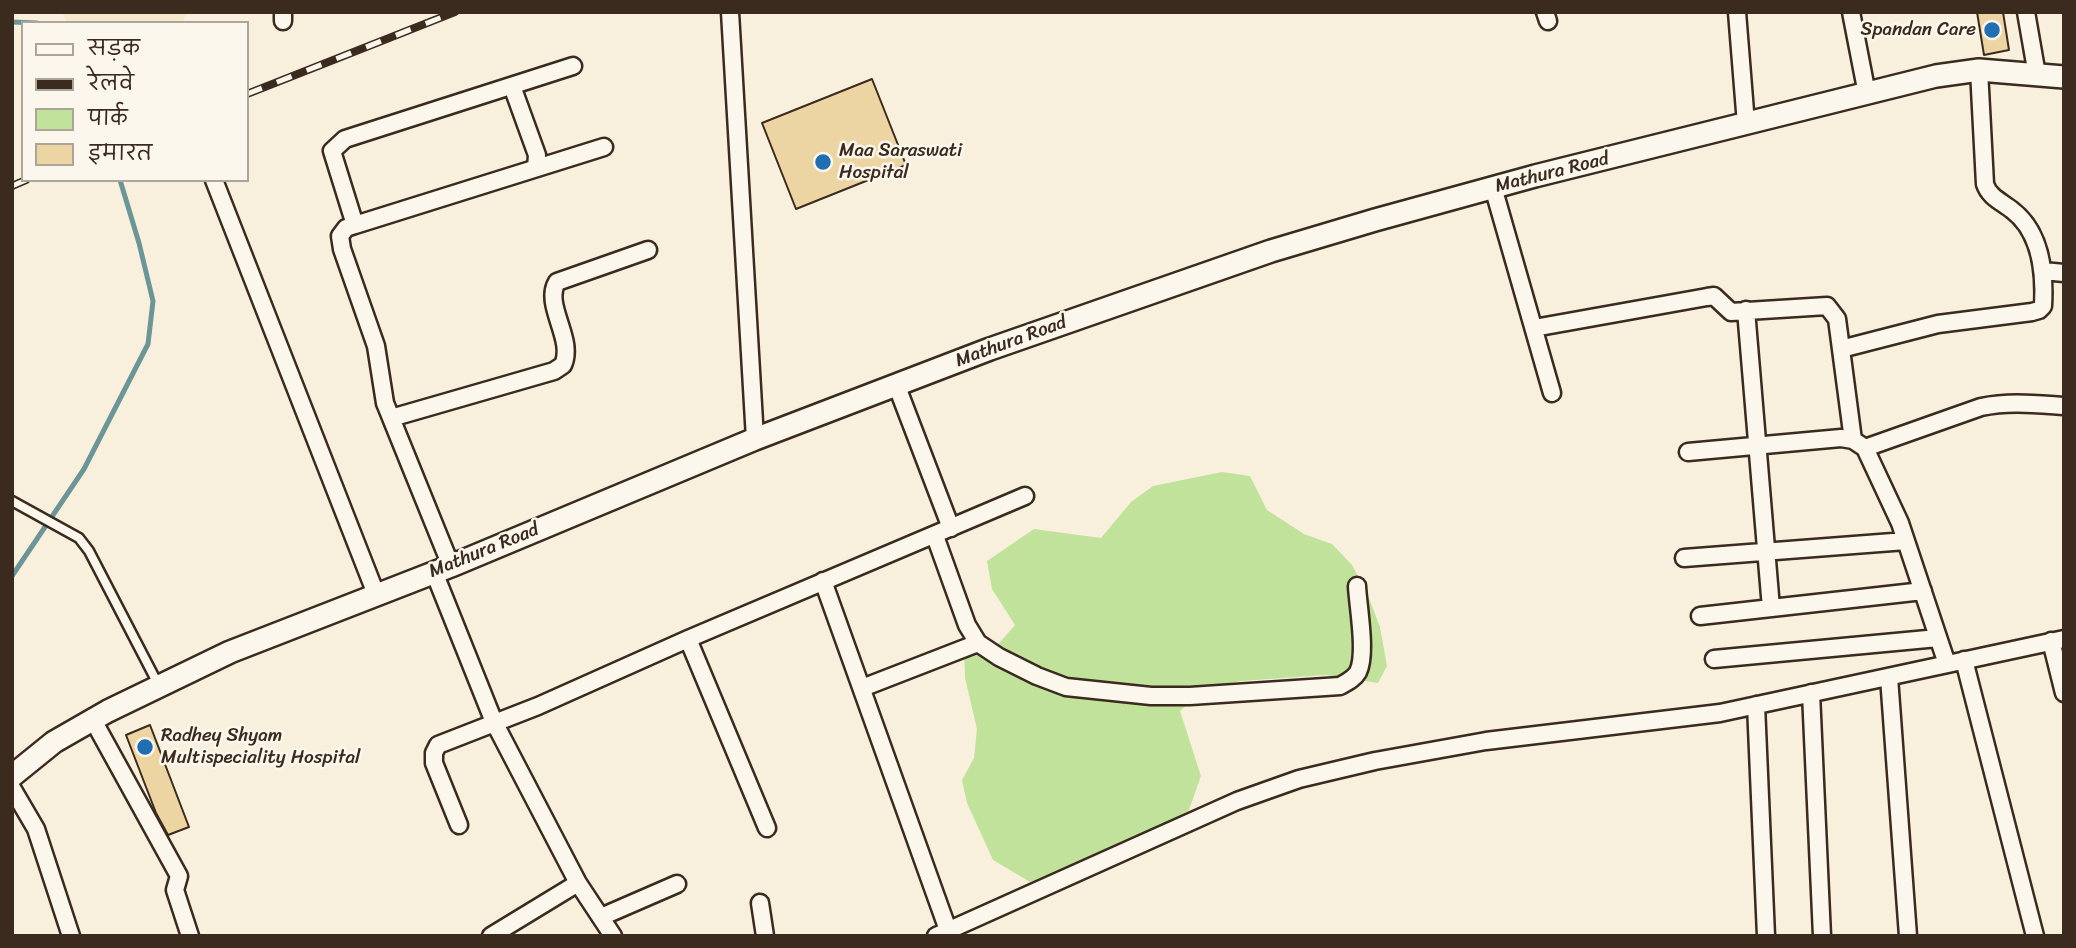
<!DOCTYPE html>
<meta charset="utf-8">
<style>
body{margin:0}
#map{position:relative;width:2076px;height:948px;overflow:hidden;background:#f8f0dd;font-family:Sriracha,"Playpen Sans Deva",sans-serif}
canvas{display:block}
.frame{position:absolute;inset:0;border:14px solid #3b2a1e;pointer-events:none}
.legend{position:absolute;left:21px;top:21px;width:228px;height:161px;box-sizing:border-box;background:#fbf7ec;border:2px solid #aea59a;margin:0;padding:9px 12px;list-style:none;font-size:21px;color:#3b2a1e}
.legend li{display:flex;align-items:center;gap:14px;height:35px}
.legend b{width:35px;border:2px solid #aea59a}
</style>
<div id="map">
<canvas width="2076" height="948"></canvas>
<div class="frame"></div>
<ul class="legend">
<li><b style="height:9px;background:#fbf7ec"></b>सड़क</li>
<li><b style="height:9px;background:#3b2a1e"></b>रेलवे</li>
<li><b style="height:19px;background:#c1e29b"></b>पार्क</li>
<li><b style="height:19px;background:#edd4a3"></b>इमारत</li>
</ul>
</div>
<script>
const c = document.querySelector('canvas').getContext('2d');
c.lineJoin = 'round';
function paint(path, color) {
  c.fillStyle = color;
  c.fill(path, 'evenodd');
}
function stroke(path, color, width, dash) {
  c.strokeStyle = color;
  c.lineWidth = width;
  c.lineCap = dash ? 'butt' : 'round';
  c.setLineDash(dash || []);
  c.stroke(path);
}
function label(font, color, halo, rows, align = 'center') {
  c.font = font + ' Sriracha,sans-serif';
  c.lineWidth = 5;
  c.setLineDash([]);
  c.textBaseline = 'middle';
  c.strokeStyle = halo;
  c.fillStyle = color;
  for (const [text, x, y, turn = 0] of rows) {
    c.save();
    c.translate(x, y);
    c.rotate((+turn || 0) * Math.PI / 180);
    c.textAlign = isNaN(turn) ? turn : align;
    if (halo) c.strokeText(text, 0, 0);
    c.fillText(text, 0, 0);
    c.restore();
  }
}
const built = new Path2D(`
 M62,12H187L182,23H67Z`);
const green = new Path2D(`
 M1222,472L1250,476L1267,510L1304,534L1332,544L1352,565L1367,593L1380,627L1387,666L1378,683L1326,675L1241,681L1207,687L1180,711L1201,776L1189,810L1122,853L1030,882L993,860L967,803L962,780L974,758L977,729L965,678L964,651L994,649L1015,625L992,589L987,561L1034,529L1101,538L1131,502L1153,486Z`);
const stream = new Path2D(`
 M12,22L37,23
 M12,576L84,469L148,344L153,301L139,243L120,180`);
const building = new Path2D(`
 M1977,12H2003L2009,50L1984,55Z
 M872,79L906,165L796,209L762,123Z
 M150,725L189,827L168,835L156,813L126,735Z`);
const lane = new Path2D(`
 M12,501L79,538L89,551L158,684`);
const street = new Path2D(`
 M283,12V21
 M730,12L755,439
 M1545,12L1548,21
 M1737,12L1746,124
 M1851,12L1867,94
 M2026,12L2037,75
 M512,86L537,155L536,168
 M214,180L376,594
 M1493,187L1552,393
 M355,225L604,147
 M2043,271L2064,273
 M1746,310L1771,608
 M1534,328L1707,297L1714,296L1731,312L1827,306L1837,319L1853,440
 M1841,349L1938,324L2032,312L2039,310L2043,306C2045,272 2041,232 2012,210C2002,202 1989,197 1985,184L1979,70
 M896,384L951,528
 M391,418L554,371L563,365C575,339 543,305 557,282L648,250
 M1865,448L1981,407C2009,401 2035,404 2064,406
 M1688,452L1841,438L1853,440L1865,448L1900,523L1947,664
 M935,536L967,625L978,643L999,657L1037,676L1066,687L1151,696H1190L1340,686C1347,682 1354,679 1358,672C1367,654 1358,607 1357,586
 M1684,558L1906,541
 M451,566L385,403L376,346L342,249L340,236L346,228L355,225L332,151L345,139L573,66
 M434,572L494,722L578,883L613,936
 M823,581L948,930
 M1700,616L1923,591
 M688,639L767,828
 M2051,641L2064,693
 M1714,659L1938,638
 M1964,660L2035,936
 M1889,677L1908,936
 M862,688L978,643
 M1811,693L1822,936
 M1756,705L1766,936
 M93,720L179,876L175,890L190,936
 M12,788L36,829L71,936
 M459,825L434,763V753L438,745L538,706L688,639L1025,496
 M760,903L765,936
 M601,917L677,884
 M491,936L578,883
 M936,936L1237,801L1299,779L1375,761L1486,741L1720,713L2064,639`);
const secondary = new Path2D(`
 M12,776L54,742L108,711L230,652L451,566L755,439L990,349L1271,251L1375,220L1535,176L1936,76L1979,70L2064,77`);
const rail = new Path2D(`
 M247,94L455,12
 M12,186L26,180`);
const markers = [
 [1992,30,9,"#1f6fb2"],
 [823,162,9,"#1f6fb2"],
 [145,747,9,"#1f6fb2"]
];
const poiNames = [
 ["Spandan Care",1976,30,"right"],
 ["Maa Saraswati",839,151],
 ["Hospital",839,173],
 ["Radhey Shyam",161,736],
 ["Multispeciality Hospital",161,758]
];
const streetNames = [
 ["Mathura Road",1552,173,-14],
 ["Mathura Road",1011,342,-20],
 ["Mathura Road",484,551,-22]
];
paint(built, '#f5e8cc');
paint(green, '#c1e29b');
stroke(stream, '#6c9597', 5);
paint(building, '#edd4a3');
stroke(building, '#3b2a1e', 2);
stroke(lane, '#3b2a1e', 13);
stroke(street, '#3b2a1e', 21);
stroke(secondary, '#3b2a1e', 26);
stroke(lane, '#fbf7ec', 8);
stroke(street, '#fbf7ec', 16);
stroke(secondary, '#fbf7ec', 21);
stroke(rail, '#3b2a1e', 8);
stroke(rail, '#fbf7ec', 5, [16]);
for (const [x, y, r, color] of markers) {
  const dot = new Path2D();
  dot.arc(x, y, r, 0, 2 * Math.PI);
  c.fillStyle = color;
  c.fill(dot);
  stroke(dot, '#fbf7ec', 2.5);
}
label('19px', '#3b2a1e', '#fbf7ec', poiNames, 'left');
label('19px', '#3b2a1e', '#fbf7ec', streetNames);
</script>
